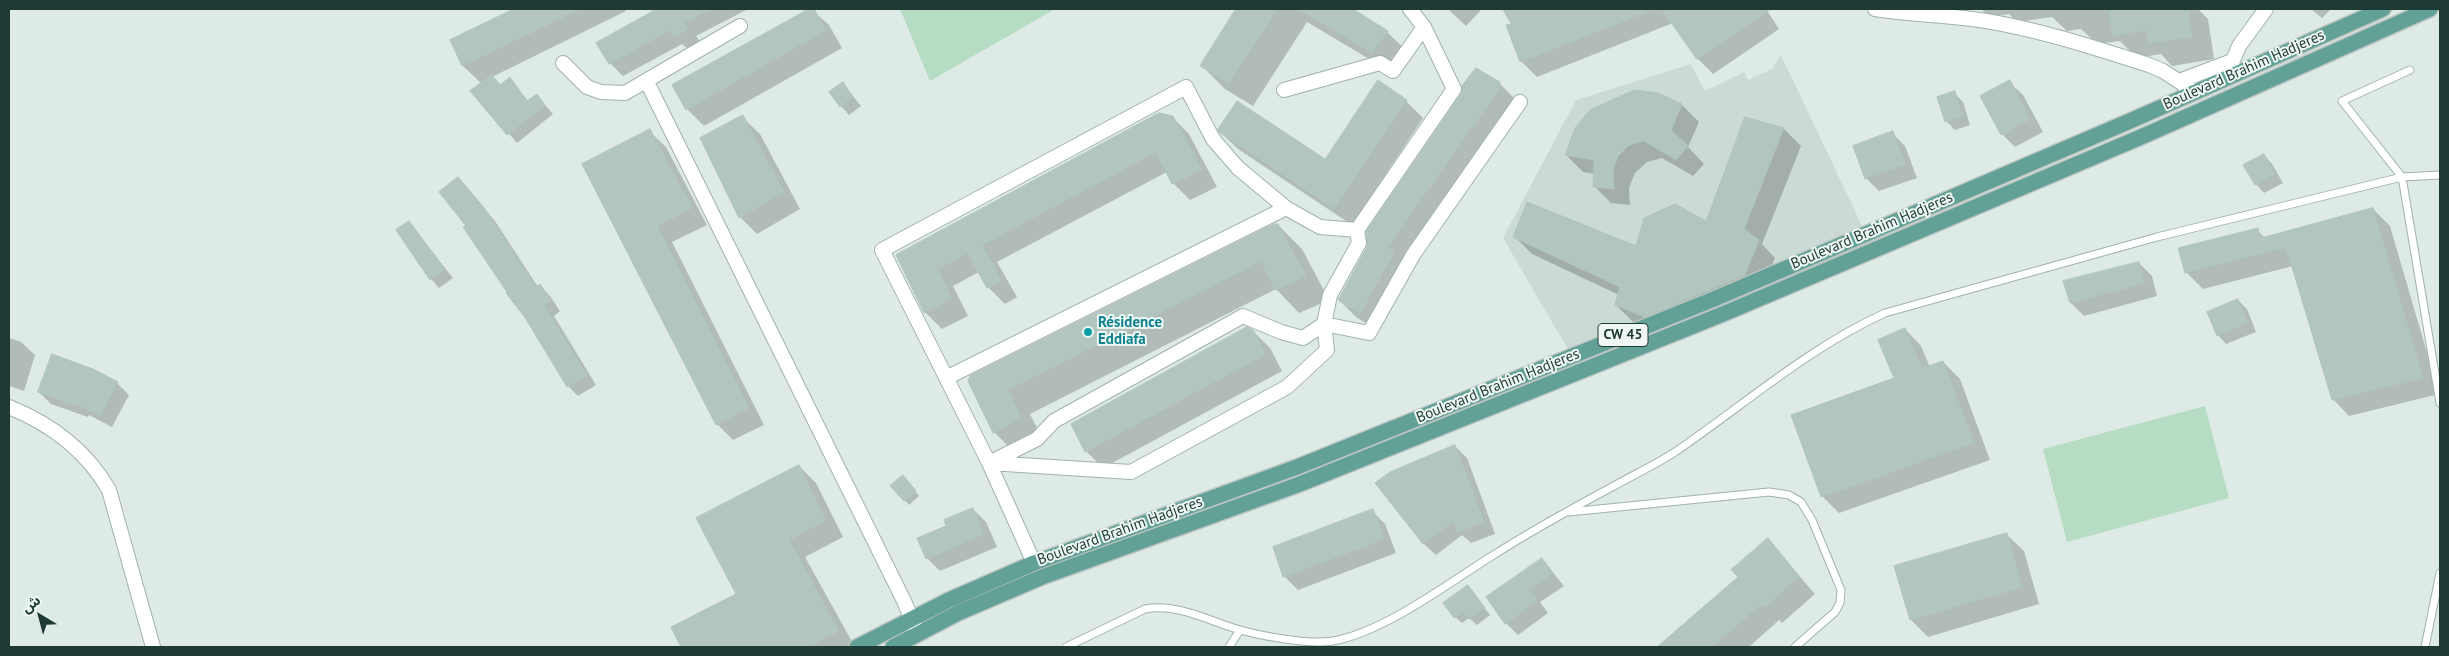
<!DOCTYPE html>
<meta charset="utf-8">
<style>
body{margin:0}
#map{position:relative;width:2449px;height:656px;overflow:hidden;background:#deeae6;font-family:"PT Sans","Noto Sans Arabic",sans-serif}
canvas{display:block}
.frame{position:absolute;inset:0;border:10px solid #1f3a35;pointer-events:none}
.north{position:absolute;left:15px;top:591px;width:50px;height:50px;-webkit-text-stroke:4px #eef7f3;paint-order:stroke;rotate:323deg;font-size:14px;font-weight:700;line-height:20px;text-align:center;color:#1f3a35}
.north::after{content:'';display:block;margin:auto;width:18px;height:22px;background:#1f3a35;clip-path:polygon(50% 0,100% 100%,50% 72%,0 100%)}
</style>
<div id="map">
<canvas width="2449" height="656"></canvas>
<div class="frame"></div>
<div class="north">ش</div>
</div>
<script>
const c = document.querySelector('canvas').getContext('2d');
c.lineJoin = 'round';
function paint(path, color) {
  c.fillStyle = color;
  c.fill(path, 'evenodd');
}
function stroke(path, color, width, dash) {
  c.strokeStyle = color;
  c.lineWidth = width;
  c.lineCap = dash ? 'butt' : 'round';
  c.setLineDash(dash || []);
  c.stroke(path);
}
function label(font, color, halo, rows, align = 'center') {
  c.font = font + ' "PT Sans",sans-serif';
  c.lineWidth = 4;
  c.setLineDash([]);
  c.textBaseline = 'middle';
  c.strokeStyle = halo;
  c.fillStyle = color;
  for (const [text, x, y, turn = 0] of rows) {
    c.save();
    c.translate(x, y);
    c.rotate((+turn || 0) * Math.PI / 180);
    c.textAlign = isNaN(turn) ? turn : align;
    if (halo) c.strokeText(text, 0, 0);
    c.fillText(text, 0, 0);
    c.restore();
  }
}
const built = new Path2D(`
 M1781,55L1864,230L1573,358L1503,238L1576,100L1691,64L1705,91L1744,72L1748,80L1772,69Z`);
const green = new Path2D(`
 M900,9H1055L930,81Z
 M2205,406L2229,498L2067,542L2043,449Z`);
const shadow = new Path2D(`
 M516,9H625L626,11L492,77L501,85L510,79L529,102L537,96L553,114L517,143L472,91L482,84L463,66L452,41Z
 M659,9H748L696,36L701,43L688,49L682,44L623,76L610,63L598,43Z
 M811,9L829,25L842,48L704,126L687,109L673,86Z
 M1238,9H1351L1387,32L1411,55L1396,75L1307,22L1253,106L1225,89L1202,66Z
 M1448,9H1482L1466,26Z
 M1504,9H1766L1779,29L1713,74L1698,59L1673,23L1537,77L1521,61L1512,24Z
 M1945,9H1979L1950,13Z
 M1981,9H2198L2208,19L2214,59L2172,66L2161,54L2137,58L2120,41L2097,44L2081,29L2067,31L2052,17L2017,22L2009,14L1989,17Z
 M2311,9H2331L2322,18Z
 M2009,82L2023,95L2043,132L2015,147L2002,134Z
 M1499,83L1517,101L1404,264L1377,330L1356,317L1339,300Z
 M843,84L861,106L849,115L841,106Z
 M1954,93L1963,102L1970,125L1955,130L1946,121Z
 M1658,95L1682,105L1699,122L1688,147L1704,164L1693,176L1662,158L1647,162L1635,173L1629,188L1630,205L1611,203L1594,186L1595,174L1583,172L1566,155Z
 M1406,101L1423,118L1352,225L1238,149L1220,132L1325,161Z
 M742,117L760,134L800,209L757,234L740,217Z
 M1172,117L1189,134L1217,187L1190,200L1173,183L1167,172L997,262L1017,297L1005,304L988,287L979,272L953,286L968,316L942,329L925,312L898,256Z
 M1784,129L1801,146L1762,244L1775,258L1762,292L1663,333L1633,322L1616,305L1619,295L1532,254L1515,237L1637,247L1707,223Z
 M649,131L666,147L707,225L672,242L764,425L733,440L717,424L584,165Z
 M1892,133L1905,146L1917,178L1879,191L1866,178Z
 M2264,155L2272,164L2283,183L2264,193L2256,184Z
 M458,179L495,221L538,287L540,286L550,296L560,311L554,316L596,385L578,396L568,386L467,226Z
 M2373,209L2390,226L2439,394L2349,416L2333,399L2293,266L2203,289L2186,272L2257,230L2265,238Z
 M409,223L453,278L439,288L417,262Z
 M1278,225L1302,249L1329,300L1299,313L1276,289L1030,414L1044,442L1018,456L994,432L970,381Z
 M2139,263L2152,276L2157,296L2084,316L2071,303Z
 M2238,300L2247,309L2256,332L2226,344L2218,335Z
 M1905,329L1921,346L1930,367L1943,362L1960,379L1990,460L1839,513L1822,496L1896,379Z
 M1253,331L1270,348L1282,371L1103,468L1086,451Z
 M9,338L21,342L35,355L24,391L9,386Z
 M117,383L129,395L112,427L89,415L88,417L51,404L39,392Z
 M1455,446L1467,458L1495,534L1471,543L1462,535L1436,555L1424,544L1377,483Z
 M799,466L816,483L843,537L805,557L855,647H683L673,628L738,595Z
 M907,481L919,496L909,505L892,486Z
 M973,509L986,522L997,547L940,571L927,558L948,526Z
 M1372,511L1385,524L1396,553L1298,590L1285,577L1274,548Z
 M2006,534L2024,551L2039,604L1928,637L1911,620L1896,567Z
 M1768,540L1815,594L1782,623L1779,620L1749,647H1659L1740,577Z
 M1542,559L1564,586L1540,602L1548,613L1518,635L1506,623Z
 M1468,587L1490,615L1477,625L1469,618L1462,623L1455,617Z`);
const building = new Path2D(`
 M514,9H580L462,66L450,40Z
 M657,9H711L684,23L689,29L674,37L670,30L609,64L596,43Z
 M809,9H814L826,30L686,110L672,85Z
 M1236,9H1277L1229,83L1200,66Z
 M1298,9H1353L1388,31L1372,52Z
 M1503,9H1652V10L1520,62L1506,25L1511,24Z
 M1662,9H1771L1697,59Z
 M2109,9H2188L2192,37L2148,43L2146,30L2113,36Z
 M1476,68L1500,82V88L1387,247L1394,252L1360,314L1338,300L1367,247L1366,232L1461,94L1462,86Z
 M492,75L500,85L510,77L527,101L537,94L545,105L507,135L470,91Z
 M1378,80L1407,100L1334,209L1219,132L1218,129L1237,101L1325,159Z
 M2010,80L2030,119L2001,135L1980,96Z
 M843,82L853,97L840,107L829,92Z
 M1635,90L1658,93L1682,104L1671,130L1688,146L1676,160L1644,141L1629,145L1618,156L1613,170L1614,189L1593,187L1594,160L1565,155L1575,128L1590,110Z
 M1955,91L1962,116L1945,122L1937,97Z
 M1159,113L1173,116L1202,170L1172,184L1156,152L982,245L1001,280L987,288L967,253L938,269L952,299L924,313L896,255Z
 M743,115L784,192L739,218L700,138Z
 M1745,117L1784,128L1744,229L1759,240L1745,275L1645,317L1615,305L1620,287L1513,237L1527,202L1636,246L1644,218L1675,204L1706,221Z
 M650,129L692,208L657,226L749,408L716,425L582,164Z
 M1893,131L1905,164L1865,179L1853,146Z
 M2264,154L2275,174L2255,185L2243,165Z
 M458,177L485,209L536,287L540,284L551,300L544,305L587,375L567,387L526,319L506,293L507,292L463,227L466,226L439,192Z
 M2373,208L2423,378L2332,400L2286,247L2185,273L2178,248L2258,228L2260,238Z
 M409,221L445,269L430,280L396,230Z
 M1274,224H1278L1306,276L1275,290L1261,261L1008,390L1021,418L993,433L968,381L970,376Z
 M2139,262L2145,283L2070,303L2063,281Z
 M2238,299L2248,323L2217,336L2207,312Z
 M1247,327L1253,330L1266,354L1085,452L1071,424Z
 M1905,328L1922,368L1943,361L1974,443L1821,497L1791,415L1894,378L1878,340Z
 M52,354L93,369L118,382L100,416L77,404V406L38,392Z
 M1455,445L1484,522L1458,532L1453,521L1423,544L1375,483L1390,472Z
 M799,465L826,520L789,540L839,631L808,647H681L671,627L736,594L696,518Z
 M903,475L916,491L904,501L890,486Z
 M973,508L984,534L926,559L917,538L946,526L944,520Z
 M1373,509L1384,539L1283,577L1273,547Z
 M2007,533L2022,587L1910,620L1894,566Z
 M1768,538L1799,576L1765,607L1761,604L1712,647H1657L1738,577L1731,570Z
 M1542,558L1553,573L1529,590L1537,601L1505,624L1486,597Z
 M1468,585L1485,608L1469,619L1463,611L1454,618L1443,603Z`);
const lane = new Path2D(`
 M2410,70L2342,101L2402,177L2440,403
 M1569,512L1769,492L1789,495L1801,502L1812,520L1841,590L1840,603L1835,612L1795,647
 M1066,647L1145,609C1177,603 1207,620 1237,629C1260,636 1310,645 1333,641C1384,632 1447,584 1492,556C1531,531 1571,509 1612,487C1633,475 1655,465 1675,452C1744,405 1808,348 1885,313L2157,237L2402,177L2440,175
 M1229,647L1240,630
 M2425,647L2440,573`);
const street = new Path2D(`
 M1875,9C1912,15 1949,15 1986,21C2041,30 2095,48 2149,65L2163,71L2195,92
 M563,63L587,87L601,92L625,93L740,26
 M2225,79L2239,46L2266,9
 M2179,81L2232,61
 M647,82L904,601L918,634
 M1284,90L1380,63L1393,71L1424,27
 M946,378L1286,208
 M9,407C51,424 86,450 109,490L153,647
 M989,463L1131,472L1287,387L1327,350L1324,324L1369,333L1413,255L1520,102
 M989,463L1037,439L1054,421L1243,316L1281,332L1303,338L1324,324L1330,295L1359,243L1357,230
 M1034,563L989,463L882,250L1186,87L1213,139L1238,168L1286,208L1320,227L1357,230L1454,89L1424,27L1410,9`);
const primary = new Path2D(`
 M857,647L949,600L1034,563L1297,467L1714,299L2130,121L2383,9
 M893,647L958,613L1042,577L1300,484L1723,314L2141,137L2430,9`);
const markers = [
 [1088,332,5,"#0f9aa8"]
];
const shields = [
 [1623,335,50]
];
const shieldNames = [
 ["CW 45",1623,335]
];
const streetNames = [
 ["Boulevard Brahim Hadjeres",2244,70,-24],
 ["Boulevard Brahim Hadjeres",1872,231,-23],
 ["Boulevard Brahim Hadjeres",1498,386,-22],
 ["Boulevard Brahim Hadjeres",1120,531,-20]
];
const cultureNames = [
 ["Résidence",1098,323],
 ["Eddiafa",1098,340]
];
paint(built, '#ccdad5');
paint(green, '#b6dcc4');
paint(shadow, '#0003');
paint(building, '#b3c5bf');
stroke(building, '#b1c4be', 1);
stroke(lane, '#a1b2ad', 9);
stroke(street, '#a1b2ad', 16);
stroke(primary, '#bcc4c2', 18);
stroke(lane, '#fff', 7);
stroke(street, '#fff', 14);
stroke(primary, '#61a196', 15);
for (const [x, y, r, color] of markers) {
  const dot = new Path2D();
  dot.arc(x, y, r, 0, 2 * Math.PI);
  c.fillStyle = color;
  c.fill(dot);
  stroke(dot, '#eef7f3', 2);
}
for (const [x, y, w] of shields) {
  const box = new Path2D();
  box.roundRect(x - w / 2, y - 11.5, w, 23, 4);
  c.fillStyle = '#eef7f3';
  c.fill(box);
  stroke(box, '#1f3a35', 1);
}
label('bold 14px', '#1f3a35', null, shieldNames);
label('15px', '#1f3a35', '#eef7f3', streetNames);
label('bold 15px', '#0d838f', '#eef7f3', cultureNames, 'left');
</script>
